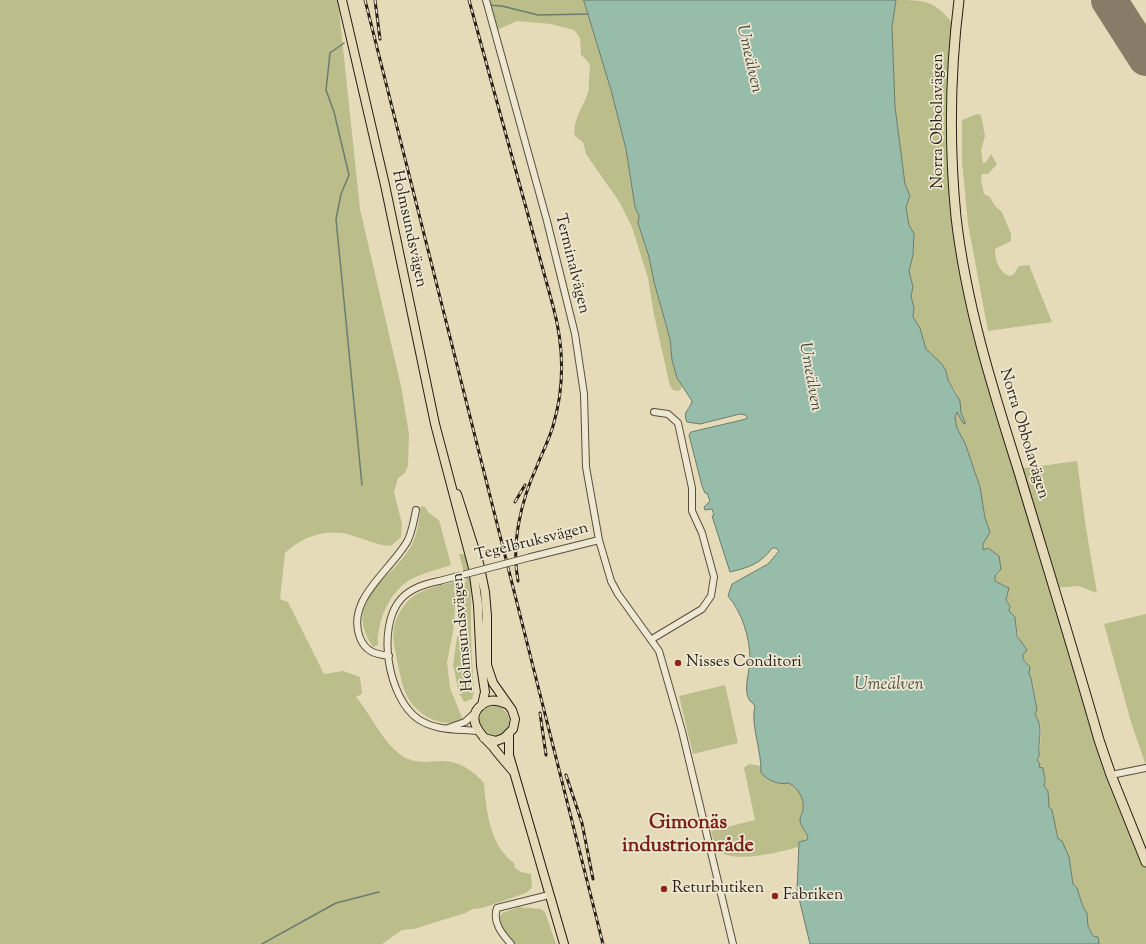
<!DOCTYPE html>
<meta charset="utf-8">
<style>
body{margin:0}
canvas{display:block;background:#e5dbb9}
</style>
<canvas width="1146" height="944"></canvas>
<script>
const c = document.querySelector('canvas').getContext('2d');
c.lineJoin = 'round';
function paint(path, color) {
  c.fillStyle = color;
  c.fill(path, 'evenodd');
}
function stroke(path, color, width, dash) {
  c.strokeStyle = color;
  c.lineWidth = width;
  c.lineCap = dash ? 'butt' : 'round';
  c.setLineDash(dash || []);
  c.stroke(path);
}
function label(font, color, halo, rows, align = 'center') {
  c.font = font + ' "Sorts Mill Goudy",serif';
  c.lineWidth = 3.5;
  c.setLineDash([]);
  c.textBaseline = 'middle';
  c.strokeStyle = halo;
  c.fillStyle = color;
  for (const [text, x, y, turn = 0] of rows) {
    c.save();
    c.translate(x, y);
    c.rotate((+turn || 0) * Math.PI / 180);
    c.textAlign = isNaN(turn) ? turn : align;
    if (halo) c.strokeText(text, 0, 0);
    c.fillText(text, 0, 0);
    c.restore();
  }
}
const green = new Path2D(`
 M0,0H338L360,209L401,386L409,434L408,466L404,474L398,478L394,492L402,524L401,537L391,546C376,545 365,539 350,535C326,528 302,537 285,553L280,599L288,602L324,674L343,671L360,677L362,694L356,697C372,716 381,740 401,755C413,764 429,762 442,761C460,761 473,771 484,783C486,810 490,846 514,863L515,868L521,872L531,874L532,888L526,893L482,908L473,909L465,913L414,929L402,930L382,944H0Z
 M489,0H584L611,90L626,149L635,207L639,216L638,223L649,257L654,282L670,339L672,360L677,378L682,387L679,391L673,390L670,386L654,315L648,278L632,227L620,203L586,154L583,142L575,136C572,120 584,106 588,92C590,88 588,83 589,79C590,66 593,65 581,55L580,38L574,30L551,24L517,21L497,30Z
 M896,0C927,0 936,1 955,27L951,110L962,259L1018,469L1077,461L1086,528L1097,593L1079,586L1054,588L1072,649L1146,862V944H1099L1088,926L1087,913L1083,907L1077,888L1073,884L1071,869L1058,840L1052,810L1048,807V791L1044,787L1046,781L1037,760C1039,757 1042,731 1041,727C1040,723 1035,717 1035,713C1035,700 1035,685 1029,674V669L1023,658L1026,648C1016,640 1018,630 1015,618C1015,616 1011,613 1009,611V604L1006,600L1009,590L1007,586L995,581V576L999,573L996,553L988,548L983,550V544L990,532L985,518L980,487L965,443L957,428L955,417L957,412L963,423L957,393L948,380L946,371L942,364L926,349L913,317L914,308L911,296L913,287L909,271L913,255L914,234L909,225L906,207L910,196L905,184L895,107L892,27Z
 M977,114L981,115L985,136L981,150L983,163L986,162L991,154L997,164L988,174H982L981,179L984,194L990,197L995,206L1002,212L1011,234V241L995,249C995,260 999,273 1010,276L1014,274L1019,266L1029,265L1052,322L988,331L968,224L962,161V120Z
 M421,506L425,507L429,513L439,520L451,565C437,570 416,574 404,584C387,598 377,623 378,645L373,647C340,595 394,582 413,542C418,531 419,518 421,506Z
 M459,554H465C473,584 471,601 471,630C471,651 473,672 474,692L472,699L464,702L459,693L453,665L457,637L463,625L462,595L466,580Z
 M454,582L456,585L454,626L447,662L450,688L463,720C444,728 421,718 410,701C402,689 400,674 397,660C395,649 392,638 394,627C396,617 403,605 411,598C422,589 440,585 454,582Z
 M1146,614V766L1131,722L1104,624Z
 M725,685L738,743L693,754L679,696Z
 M479 721a15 15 0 1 1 30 0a15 15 0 1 1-30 0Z
 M749,764L762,766L761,773C770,780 778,785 789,783C798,788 805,799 803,810C803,813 800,816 800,819C800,827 806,831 808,837L807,840L799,842L798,847C781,852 734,864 719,851C714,847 713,838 711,831L755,820L744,768Z
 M519,907L541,909L545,912L556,944H514L501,927L499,919L502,913Z`);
const water = new Path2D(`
 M584,0H896L892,27L895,107L905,184L910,196L906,207L909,225L914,234L913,255L909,271L913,287L911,296L914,308L913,317L920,328L926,349L942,364L946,371L948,380L960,401L961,413L965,422V424L963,423L957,412L955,417L957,428L965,443L980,487L985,518L990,532L983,544V550L988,548L999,556L1001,569L995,576V581L1009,588L1006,600L1010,606L1009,611L1015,617L1017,636L1027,650L1023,655C1023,662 1026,662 1030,667L1029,674L1031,678L1037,710L1035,714C1042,726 1040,733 1039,745C1038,751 1041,754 1037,760L1040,764L1039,767L1043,768C1043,774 1047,779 1044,786L1048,791L1049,807L1052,810L1058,839L1062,841L1069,857L1073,884L1077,888L1083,907L1087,913L1088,926L1093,936L1098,937L1099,944H810L797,890L799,842L807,840L808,837C806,831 800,827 800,819C800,816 803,813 803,810C805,799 798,788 789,783C778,785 769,781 761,773C762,752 750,723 755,706C753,703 750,702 749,699C743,690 750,670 750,659C750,638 742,612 728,596L732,584L768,564L779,551L776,548H772C762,563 748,568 730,572L712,516L714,515L712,509L705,510L704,507L710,501L707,493H705L702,486L689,435L691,432L746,419L747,417L746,415L740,414L700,424L687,422C682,411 690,410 692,401L677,378L672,360L670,339L654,282L649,257L638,223L639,216L635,207L626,149L611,90Z`);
const stream = new Path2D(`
 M489,5L502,6L538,15L588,14
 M344,43L330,53L326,90L334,112L349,175L341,194L336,219L362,485
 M262,944L336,903L379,892`);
const runway = new Path2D(`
 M1109,0L1146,58`);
const minor = new Path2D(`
 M486,0L547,221L575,334L584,394L586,467L599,540L611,581L618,594L659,651L682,731L733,944
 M531,557L599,540
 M439,581C425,584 411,588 401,599C376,627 388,698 418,719C436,731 457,729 477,731
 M652,639L702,609L711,596L714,577L702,533L692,511V488L678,423L668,414L654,412
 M389,656C375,654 366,652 360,638C345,599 392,570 408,540C412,531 414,521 416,510
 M448,728L465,722L476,712
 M1111,775L1146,768
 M511,944C502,934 492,922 497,908L549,895`);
const major = new Path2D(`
 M342,0L385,185L435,424L473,568L478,605L481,666L485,692L482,705
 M457,494L479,563L485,592L487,616V665L493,683L512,710L515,719L513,729L504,738L496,741L484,738
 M506,704C498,700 490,699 483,704C463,718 482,736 493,747C499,755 506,763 513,771
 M509,735V755L564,944`);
const highway = new Path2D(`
 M959,0C950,72 949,145 956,217C966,304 992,387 1018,469C1045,559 1073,649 1099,740L1111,775L1146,862`);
const rail = new Path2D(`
 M365,0L603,944
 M375,0L380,39
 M469,0L553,306C564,346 565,386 553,426C549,440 542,453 537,466C521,501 511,543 518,581
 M515,502L525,485
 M540,713L546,755
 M566,775L582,823L593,879`);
const minorBridge = new Path2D(`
 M439,581L531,557`);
const markers = [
 [678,663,4,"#8f2418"],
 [664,889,4,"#8f2418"],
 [775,896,4,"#8f2418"]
];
const streetNames = [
 ["Norra Obbolavägen",939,121,-90],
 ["Holmsundsvägen",408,229,78],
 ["Terminalvägen",571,264,76],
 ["Norra Obbolavägen",1023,434,73],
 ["Tegelbruksvägen",532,543,-14],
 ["Holmsundsvägen",464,632,-95]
];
const poiNames = [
 ["Nisses Conditori",686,663],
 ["Returbutiken",672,889],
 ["Fabriken",783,896]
];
const waterNames = [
 ["Umeälven",748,59,77],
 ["Umeälven",809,377,80],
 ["Umeälven",889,686]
];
const districtNames = [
 ["Gimonäs",688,825],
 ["industriområde",688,848]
];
paint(green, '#bbbe8b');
paint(water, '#97bca9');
stroke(water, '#6b7d6e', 1);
stroke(stream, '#6b7d6e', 1.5);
stroke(runway, '#887c68', 36);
stroke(minor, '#594d3f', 8);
stroke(major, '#2a1e16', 10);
stroke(highway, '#2a1e16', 11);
stroke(minor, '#eee8d2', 6);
stroke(major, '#e5dbb9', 8);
stroke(highway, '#e5dbb9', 9);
stroke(rail, '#2a1e16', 3);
stroke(rail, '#eee8d2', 1.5, [4.5]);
stroke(minorBridge, '#594d3f', 8, []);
stroke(minorBridge, '#eee8d2', 6);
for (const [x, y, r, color] of markers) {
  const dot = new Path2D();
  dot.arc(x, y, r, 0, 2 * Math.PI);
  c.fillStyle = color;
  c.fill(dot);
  stroke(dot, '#eee8d2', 1.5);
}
label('16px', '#2a1e16', '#eee8d2', streetNames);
label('16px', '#2a1e16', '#eee8d2', poiNames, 'left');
label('italic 17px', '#4b4d42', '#eee8d2', waterNames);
label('bold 20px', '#7a1f14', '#eee8d2', districtNames);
</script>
